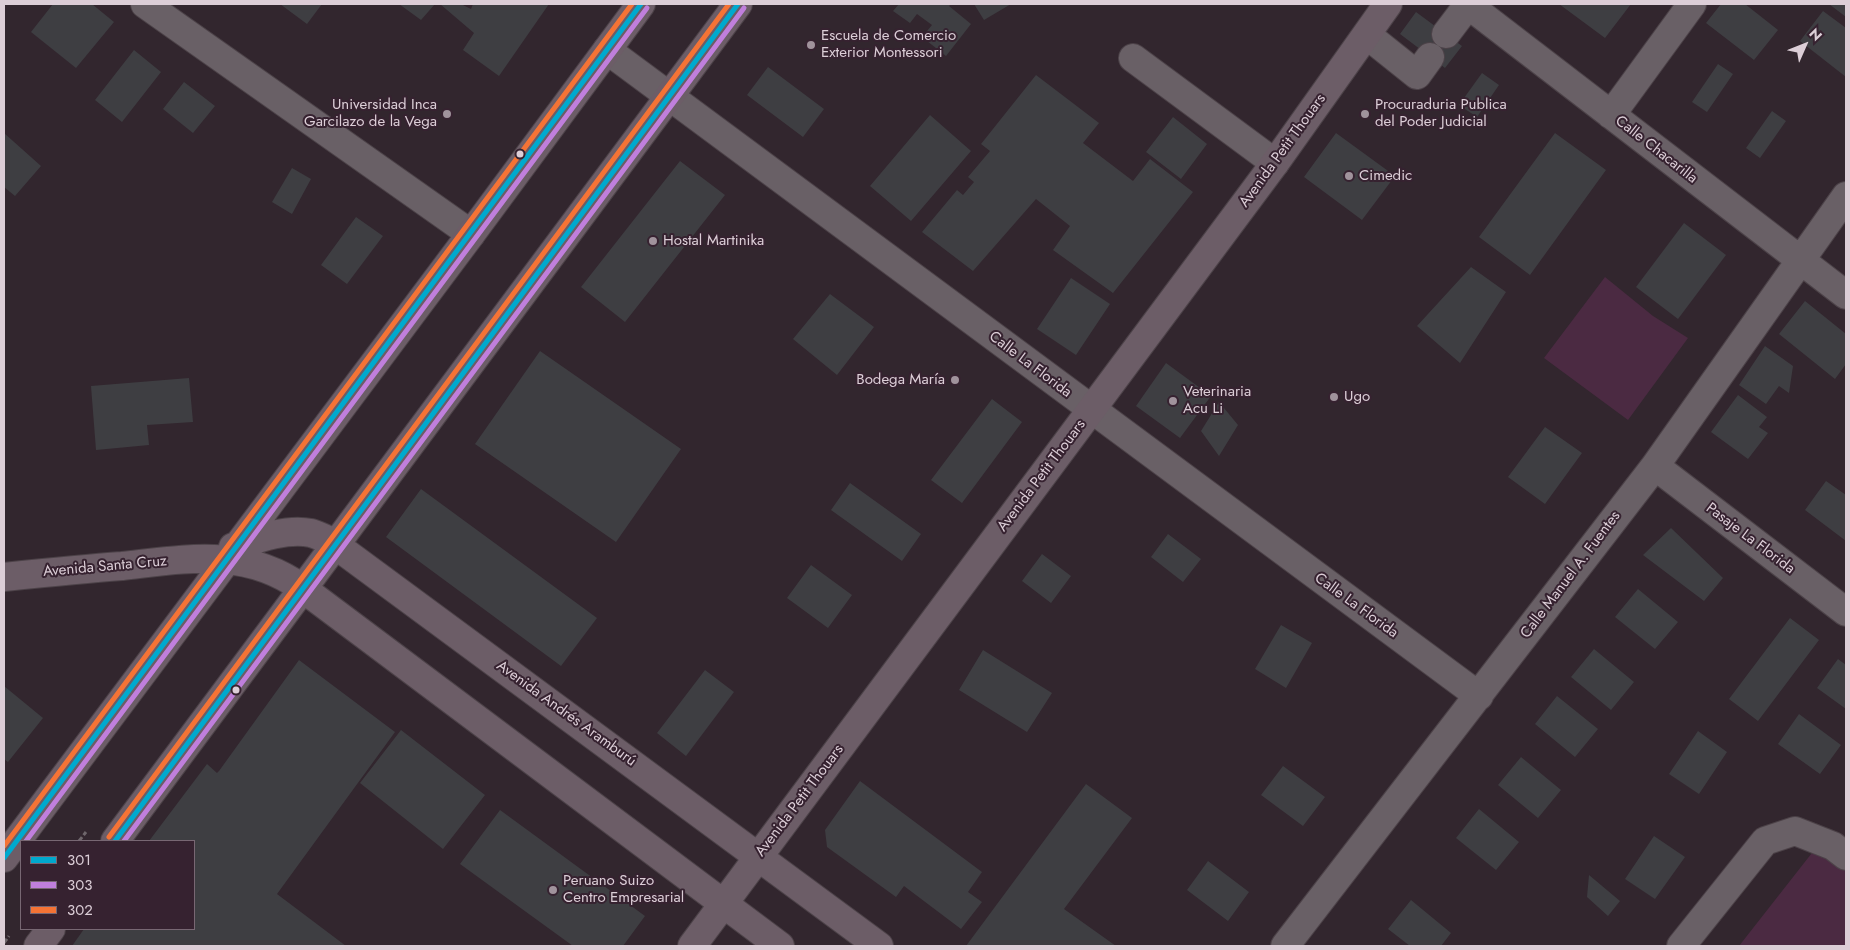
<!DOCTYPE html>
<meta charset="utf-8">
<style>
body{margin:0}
#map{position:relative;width:1850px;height:950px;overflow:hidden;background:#32262e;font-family:Jost,sans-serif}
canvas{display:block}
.frame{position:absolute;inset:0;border:5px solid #dcced7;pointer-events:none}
.legend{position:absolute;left:20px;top:840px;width:175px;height:90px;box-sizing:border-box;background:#362230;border:1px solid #786773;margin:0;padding:6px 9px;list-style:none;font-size:15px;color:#dcced7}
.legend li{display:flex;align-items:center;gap:10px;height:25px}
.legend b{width:25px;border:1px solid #786773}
.north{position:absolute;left:1780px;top:20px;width:50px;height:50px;-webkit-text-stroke:4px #362230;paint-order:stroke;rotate:46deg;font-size:14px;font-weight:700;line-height:20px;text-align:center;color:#dcced7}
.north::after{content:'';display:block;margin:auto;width:18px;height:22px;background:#dcced7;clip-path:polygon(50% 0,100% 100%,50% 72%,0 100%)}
</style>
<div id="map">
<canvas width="1850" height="950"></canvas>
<div class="frame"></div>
<ul class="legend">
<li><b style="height:6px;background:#00a9ce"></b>301</li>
<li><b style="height:6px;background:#c07fdc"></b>303</li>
<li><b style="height:6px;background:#f57335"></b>302</li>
</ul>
<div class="north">N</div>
</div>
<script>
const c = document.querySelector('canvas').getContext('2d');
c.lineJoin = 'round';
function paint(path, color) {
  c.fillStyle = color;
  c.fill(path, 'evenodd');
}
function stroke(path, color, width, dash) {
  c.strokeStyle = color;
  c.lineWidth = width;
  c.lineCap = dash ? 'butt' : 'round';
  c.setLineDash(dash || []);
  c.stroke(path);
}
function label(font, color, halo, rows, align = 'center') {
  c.font = font + ' Jost,sans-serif';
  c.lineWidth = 4;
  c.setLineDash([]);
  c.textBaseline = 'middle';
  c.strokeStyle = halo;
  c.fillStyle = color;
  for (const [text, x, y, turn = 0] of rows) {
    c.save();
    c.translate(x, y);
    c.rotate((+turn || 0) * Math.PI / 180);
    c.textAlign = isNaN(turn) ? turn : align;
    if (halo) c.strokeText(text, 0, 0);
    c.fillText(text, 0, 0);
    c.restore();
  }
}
const green = new Path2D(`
 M1605,277L1653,316L1688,338L1628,420L1544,358Z
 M1826,835L1846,850V946H1739Z`);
const building = new Path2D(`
 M53,4H92L114,22L76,68L31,32Z
 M280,4H322L307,24Z
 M399,4H435L421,20Z
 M440,4H461L471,9L473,4H549L499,76L463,50L474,33Z
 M899,4H951L949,6L971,24L946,56L922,37L932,25L917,14L910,23L893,11Z
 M974,4H1011L984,20Z
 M1559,4H1631L1605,38Z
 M1721,4H1745L1778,30L1754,60L1706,23Z
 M1829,4H1846V17Z
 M1823,11L1846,28V77L1800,41Z
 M1416,12L1462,46L1445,68L1400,34Z
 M134,50L161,72L122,122L95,100Z
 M1718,64L1733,74L1707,112L1692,102Z
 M768,67L824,109L803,137L747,95Z
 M1482,73L1499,85L1477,117L1459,105Z
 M1036,75L1099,123L1083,143L1133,181L1150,159L1193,192L1113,293L1053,250L1070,226L1036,199L973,271L922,232L957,190L963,195L974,182L968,177L990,151L981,144Z
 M184,82L215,106L193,133L163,109Z
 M1772,111L1786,121L1760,158L1746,148Z
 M930,115L971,151L911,221L870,186Z
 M1173,117L1207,144L1181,179L1146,152Z
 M4,133L41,166L15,196L4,187Z
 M1336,133L1395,176L1362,220L1304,177Z
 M1555,133L1606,170L1530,275L1479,237Z
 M680,161L725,195L625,322L581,287Z
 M292,168L311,179L292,214L272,202Z
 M356,217L383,236L347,284L321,265Z
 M1684,223L1726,255L1678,319L1636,287Z
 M1471,267L1506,292L1460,363L1417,326Z
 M1071,278L1110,304L1076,355L1037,329Z
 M830,294L874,327L837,375L793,339Z
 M1805,301L1846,334V364L1835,379L1779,334Z
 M1765,346L1793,366L1789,393L1779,386L1766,404L1739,385Z
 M540,351L681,449L616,542L475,444Z
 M1166,363L1211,396L1180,438L1136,406Z
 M189,378L193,422L147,425L149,445L96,450L91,386Z
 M1738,395L1767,417L1759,427L1768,433L1748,459L1711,432Z
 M992,399L1022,422L962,503L931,480Z
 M1219,402L1238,425L1219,456L1201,431Z
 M1545,427L1582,453L1545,504L1508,477Z
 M1826,481L1846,495V541L1805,510Z
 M850,483L921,534L902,561L831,510Z
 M421,489L597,618L561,666L386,537Z
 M1671,528L1723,578L1704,601L1643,555Z
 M1168,534L1201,559L1183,582L1151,557Z
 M1042,554L1071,576L1051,603L1022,581Z
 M811,565L852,595L828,628L787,598Z
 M1638,589L1678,622L1655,649L1615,617Z
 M1790,618L1819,640L1758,721L1729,699Z
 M1281,625L1312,643L1286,688L1255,669Z
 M1594,649L1634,682L1611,710L1571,677Z
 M983,650L1052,693L1027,732L959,690Z
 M1838,659L1846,665V709L1817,688Z
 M299,660L395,732L277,894L346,946H72L84,929H194V841H149L207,764L217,773L219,771Z
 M705,670L734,692L686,756L657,733Z
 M4,686L43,718L8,762L4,759Z
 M1557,696L1598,729L1575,757L1535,724Z
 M1799,714L1841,745L1820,774L1778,744Z
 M401,730L485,795L443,849L360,783Z
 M1698,731L1727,752L1699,794L1669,774Z
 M1521,757L1561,790L1538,818L1498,785Z
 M1283,766L1325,797L1303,826L1261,795Z
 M860,781L982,872L968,892L982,902L961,929L904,886L896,897L827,847L825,830Z
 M1086,784L1132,818L1064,909L1116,946H966Z
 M1479,809L1519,842L1496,870L1456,838Z
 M500,810L645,916L623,946H573L460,864Z
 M1654,836L1685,857L1655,899L1625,879Z
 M1208,861L1249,892L1228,921L1187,890Z
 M1589,875L1620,901L1608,916L1587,897Z
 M1411,900L1451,933L1441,946H1410L1388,929Z`);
const path = new Path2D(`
 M79,841L86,832
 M4,943L9,936`);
const minor = new Path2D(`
 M145,4L471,234
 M1467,4L1846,295
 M1446,34L1468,5
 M1367,35L1417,75L1430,57
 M607,50L1479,696
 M1133,58L1275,163
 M1611,115L1692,4
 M1655,466L1846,612
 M1285,946L1655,466L1846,196
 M1681,946L1765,841L1795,831L1833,846L1846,856`);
const major = new Path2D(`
 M233,547C257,539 286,528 311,533C318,535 324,538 330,541L879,946
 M4,577C43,573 82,569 122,566C186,559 245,547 302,588L780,946
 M115,841L738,4
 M4,858L471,234L641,4
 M38,946L51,929
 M692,946L1275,163L1388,4`);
const bus1 = new Path2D(`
 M115,841L738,4
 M4,858L641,4`);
const bus2 = new Path2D(`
 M26,841L647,8
 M124,841L744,8`);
const bus3 = new Path2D(`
 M109,837L729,4
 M4,846L632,4`);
const markers = [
 [811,45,5,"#a0939c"],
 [447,114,5,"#a0939c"],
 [1365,114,5,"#a0939c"],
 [520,154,4.5,"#dcced7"],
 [1349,176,5,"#a0939c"],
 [653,241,5,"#a0939c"],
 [955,380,5,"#a0939c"],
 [1334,397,5,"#a0939c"],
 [1173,401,5,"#a0939c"],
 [236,690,4.5,"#dcced7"],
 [553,890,5,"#a0939c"]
];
const poiNames = [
 ["Escuela de Comercio",821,36],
 ["Exterior Montessori",821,53],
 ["Universidad Inca",437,105,"right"],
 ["Garcilazo de la Vega",437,122,"right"],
 ["Procuraduria Publica",1375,105],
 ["del Poder Judicial",1375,122],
 ["Cimedic",1359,176],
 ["Hostal Martinika",663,241],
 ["Bodega María",945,380,"right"],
 ["Veterinaria",1183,392],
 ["Acu Li",1183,409],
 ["Ugo",1344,397],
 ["Peruano Suizo",563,881],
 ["Centro Empresarial",563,898]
];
const streetNames = [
 ["Calle Chacarilla",1656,150,38],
 ["Avenida Petit Thouars",1283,151,-54],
 ["Calle La Florida",1030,365,37],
 ["Avenida Petit Thouars",1042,476,-53],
 ["Pasaje La Florida",1750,539,37],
 ["Avenida Santa Cruz",105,567,-5],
 ["Calle Manuel A. Fuentes",1571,575,-53],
 ["Calle La Florida",1356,606,36],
 ["Avenida Andrés Aramburú",566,714,36],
 ["Avenida Petit Thouars",800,801,-53]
];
paint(green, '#4b2a42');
paint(building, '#3e3e42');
stroke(minor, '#4c4248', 30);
stroke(major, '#4c4248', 30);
stroke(path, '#6e666b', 3, [5, 2.5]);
stroke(minor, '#696066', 28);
stroke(major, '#6c5d67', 28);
stroke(bus1, '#00a9ce', 5);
stroke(bus2, '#c07fdc', 5);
stroke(bus3, '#f57335', 5);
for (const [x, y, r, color] of markers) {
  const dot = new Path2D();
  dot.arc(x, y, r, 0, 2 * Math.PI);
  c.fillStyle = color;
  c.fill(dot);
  stroke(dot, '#362230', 2);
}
label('15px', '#dcced7', '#362230', poiNames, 'left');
label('15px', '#dcced7', '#362230', streetNames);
</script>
